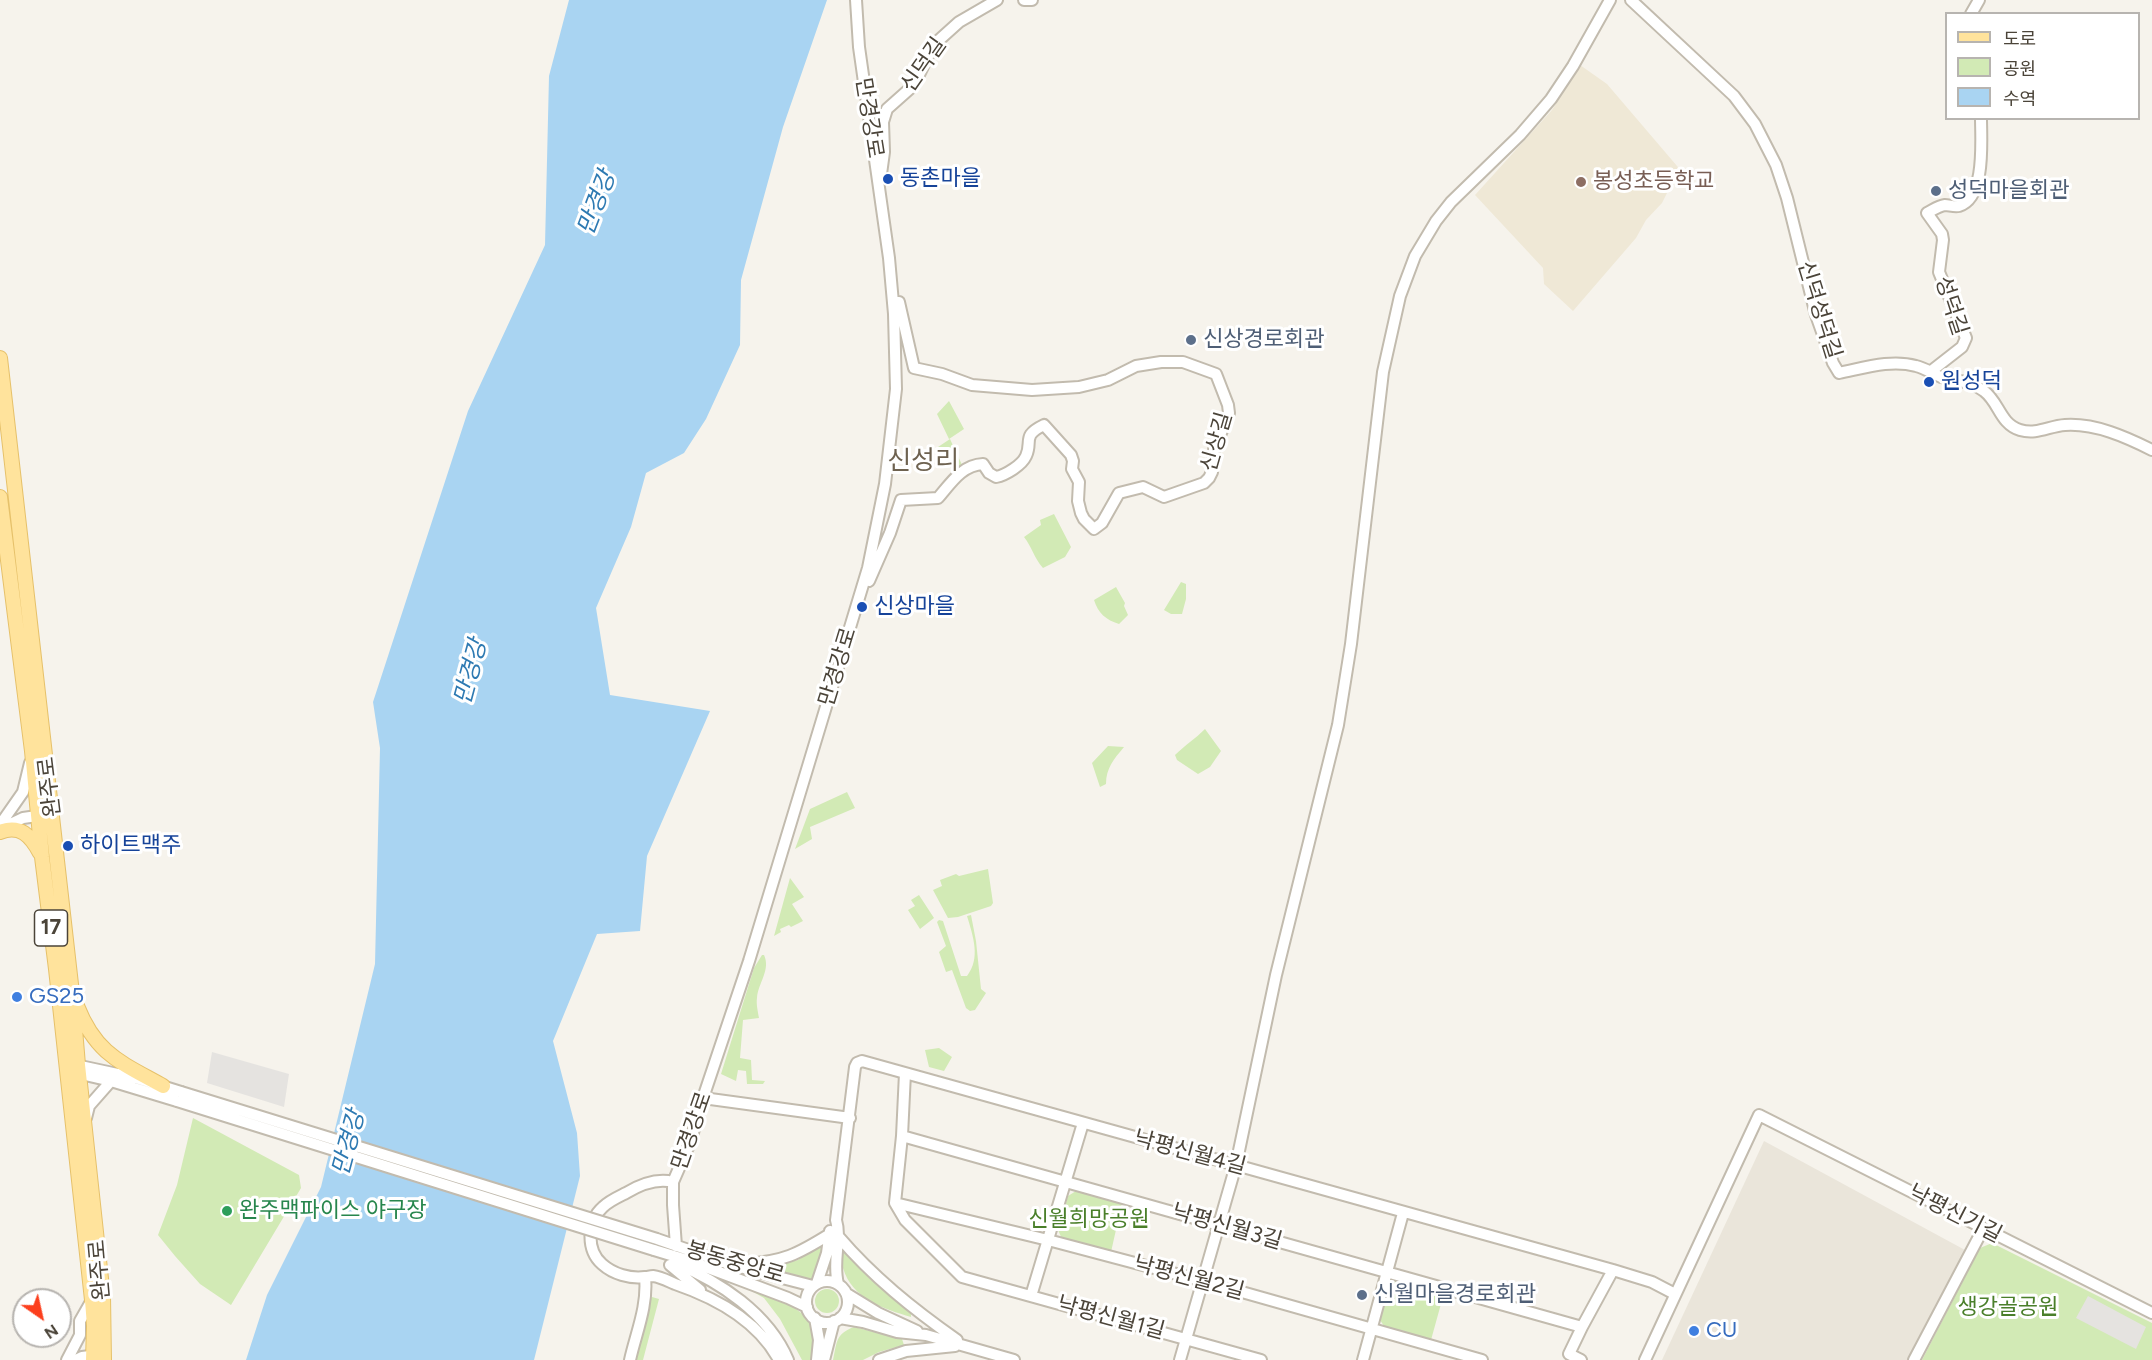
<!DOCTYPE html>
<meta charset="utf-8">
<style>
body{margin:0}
#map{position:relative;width:2152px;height:1360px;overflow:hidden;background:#f6f3ec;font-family:Figtree,"Noto Sans KR",sans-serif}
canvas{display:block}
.legend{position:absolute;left:1945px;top:12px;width:195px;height:108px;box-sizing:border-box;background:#fff;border:2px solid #b7b4b0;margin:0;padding:8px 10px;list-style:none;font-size:18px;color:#4b4439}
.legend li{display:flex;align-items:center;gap:12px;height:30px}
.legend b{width:30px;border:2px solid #b7b4b0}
.north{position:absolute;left:12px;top:1288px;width:60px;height:60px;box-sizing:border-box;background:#fff;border:2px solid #b7b4b0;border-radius:50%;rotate:146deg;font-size:16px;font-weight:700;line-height:24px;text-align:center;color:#4b4439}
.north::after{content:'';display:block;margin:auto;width:21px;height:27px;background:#fc3f1d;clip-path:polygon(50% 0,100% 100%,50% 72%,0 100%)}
</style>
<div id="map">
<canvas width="2152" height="1360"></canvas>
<ul class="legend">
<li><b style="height:8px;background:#ffe39c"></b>도로</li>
<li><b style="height:16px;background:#d2eab5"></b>공원</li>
<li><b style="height:16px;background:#a9d4f2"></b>수역</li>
</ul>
<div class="north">N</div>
</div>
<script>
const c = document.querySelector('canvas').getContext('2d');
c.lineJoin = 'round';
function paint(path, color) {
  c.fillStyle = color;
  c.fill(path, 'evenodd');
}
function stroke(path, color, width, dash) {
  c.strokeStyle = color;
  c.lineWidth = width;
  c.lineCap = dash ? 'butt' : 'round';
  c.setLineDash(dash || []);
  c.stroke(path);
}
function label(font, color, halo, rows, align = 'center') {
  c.font = font + ' Figtree,"Noto Sans KR",sans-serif';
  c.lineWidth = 6;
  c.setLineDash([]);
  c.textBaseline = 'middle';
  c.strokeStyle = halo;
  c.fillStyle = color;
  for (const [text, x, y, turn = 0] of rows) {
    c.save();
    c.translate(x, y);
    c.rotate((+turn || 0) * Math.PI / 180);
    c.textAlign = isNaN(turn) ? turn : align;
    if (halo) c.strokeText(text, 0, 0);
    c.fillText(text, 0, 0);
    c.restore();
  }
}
const residential = new Path2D(`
 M1764,1141L1965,1250L1908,1360H1662Z`);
const education = new Path2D(`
 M1580,65L1607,84L1683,173L1668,191L1662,203L1646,220L1636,238L1573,311L1544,284L1543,268L1475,195L1552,110Z`);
const green = new Path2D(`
 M949,401L964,429L949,439L937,414Z
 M950,439L963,467L955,473L945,461L938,447Z
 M1054,514L1071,547L1065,557L1043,568C1034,558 1032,547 1024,537L1041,525L1040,520Z
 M1181,582L1186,584V599L1182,614H1171L1164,610Z
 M1116,587L1125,603L1124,606L1128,615L1119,624C1106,620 1098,613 1094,600Z
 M1205,729L1221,751L1210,767L1198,774L1177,760L1175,755C1185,745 1195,739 1205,729Z
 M1108,746L1124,747C1114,759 1106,768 1106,784L1100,787L1092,763Z
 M847,792L855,808L810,827L812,839L795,849L810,809Z
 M988,869L993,903L991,906L958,917L948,918L933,890L942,886L940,880L956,874L959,876Z
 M790,878L804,897L792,904L803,921L791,927L789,925L780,929L781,932L774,936Z
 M919,895L934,918L920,929L908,910L915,906L911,900Z
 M971,915L976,941L981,989L986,993L975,1010L970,1011L966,1008L952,970L946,972L939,952L946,946L937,922L939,920L943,921L961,976H967C981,958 973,936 967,916Z
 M762,955H764C771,970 758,983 757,998C756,1004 758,1012 759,1018L743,1020L740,1058L751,1060L752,1080L765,1081L763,1084H747L746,1071L738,1070L736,1081L721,1074L754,968Z
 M939,1048L952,1057L944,1071L929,1067L925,1050Z
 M193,1118L299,1175L301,1188L231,1305L200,1284L175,1256L158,1235L177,1185Z
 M1076,1191L1122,1203L1111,1252L1062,1239L1058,1230L1068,1196Z
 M1992,1243L2152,1323V1360H1922L1980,1248Z
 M820,1244H824L825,1248L812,1280L775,1269L776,1265L798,1260Z
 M843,1248L870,1279L911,1313V1317C884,1309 852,1299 843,1268C842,1262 843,1254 843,1248Z
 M1396,1280L1444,1293L1431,1340L1384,1326L1380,1320L1389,1286Z
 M737,1283C761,1292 812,1306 815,1336C815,1344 814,1352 813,1360H802L780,1319L764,1298Z
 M815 1301a12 12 0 1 1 24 0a12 12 0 1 1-24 0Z
 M652,1297L659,1299L643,1360H636L648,1300Z
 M854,1327L902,1339L904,1345L879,1352L863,1360H833C837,1343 835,1334 854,1327Z`);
const parking = new Path2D(`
 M212,1052L289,1074L284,1107L207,1083Z
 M2088,1296L2146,1327L2136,1349L2076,1318Z`);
const water = new Path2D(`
 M569,0H827L783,127L741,280L740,345L706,419L684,453L646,473L631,527L596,608L610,695L710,711L647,856L640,931L597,934L553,1041L577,1133L580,1176L534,1360H246L267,1295L321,1187L375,964L380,748L373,702L468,411L545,245L549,76Z`);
const minor = new Path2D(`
 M1024,0H1032
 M1631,0L1734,96L1755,124L1776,165L1787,198L1816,315L1833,363L1839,373C1864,368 1891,359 1916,366C1925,368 1933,374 1941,377C1956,381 1971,381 1984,391C1999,402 2000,424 2020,430C2037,435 2049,426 2065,425C2095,423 2126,437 2152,450
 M1971,14L1979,0
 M881,174L884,152L883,122L887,109L914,85L931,50L939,40L959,22L997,0
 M1930,372L1962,347L1966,338L1939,272L1943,240L1942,234L1927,213C1933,210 1938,206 1945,205C1949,205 1954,207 1959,206C1986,198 1981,140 1981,118
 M869,581L890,533L901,500L938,498C951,483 962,465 983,464L989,473L996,477C1006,475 1022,465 1026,456C1033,441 1021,436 1044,425L1071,455L1073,461L1072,469L1079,482L1078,501L1081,513L1084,519L1094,529L1102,523L1119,493L1143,487L1164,497L1204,483L1209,478L1212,472L1214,450L1229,413L1228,405L1216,374L1183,362H1161L1136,366L1108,380L1079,387L1032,390L972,385L942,374L914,368L899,302
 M0,825L23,792L30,763
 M2,828L23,818L44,815
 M71,1064L136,1078L181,1092
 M72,1072L111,1081L177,1101
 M703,1098L850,1118
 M86,1118L89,1106L111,1081
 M902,1136L905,1073
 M673,1182C657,1178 641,1184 626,1193C618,1197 609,1201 603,1207C587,1221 586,1250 602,1264C613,1274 630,1279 645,1277C649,1277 649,1276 653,1276C661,1277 668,1281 675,1284C716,1298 758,1321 779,1360
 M895,1203L902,1136L1582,1327L1569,1354L1581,1360
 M895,1203L1048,1240L1203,1281L1482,1360
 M895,1203L905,1220L962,1277L1261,1360
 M838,1236C873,1277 913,1309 957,1340
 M657,1239L732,1265L813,1286
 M676,1246L673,1205V1182L690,1143L703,1098L749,961L868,568L885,484L896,389L894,314L889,258L859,47L856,0
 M654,1250L687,1260L788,1298L807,1307
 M675,1263C720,1282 768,1313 788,1360
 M744,1264C783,1262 798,1254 830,1234
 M670,1265L700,1290
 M806 1302a21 21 0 1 1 42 0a21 21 0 1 1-42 0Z
 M817,1283L827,1253L830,1231
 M838,1284C832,1261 842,1240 836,1220L855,1067L857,1063L862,1061L1613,1270L1652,1282L1675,1294
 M847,1294L878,1313L917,1331
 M1031,1296L1083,1123
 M815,1318L819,1340L817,1360
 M840,1318L863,1322L897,1332L926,1335L1014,1360
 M1582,1327L1613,1270
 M67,1360L80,1335V1321L92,1300
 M76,1360L82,1357L98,1355
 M630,1360C636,1333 648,1306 645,1277
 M824,1360L834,1321
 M879,1360L906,1351L955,1346
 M1180,1360L1236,1165L1276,975L1338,725L1351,644L1383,372L1400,296L1415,256L1436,221L1451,202L1520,135L1551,99L1573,66L1610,0
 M1363,1360L1403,1213
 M1645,1360L1759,1115L2152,1313
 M1914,1360L1983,1229`);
const major = new Path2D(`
 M0,358L72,993L78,1065L103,1297L104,1360
 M0,497L32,751L42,857L56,969L92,1300L94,1326L93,1360
 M0,832C20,824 31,836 40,853
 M77,1006C96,1054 120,1062 163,1086`);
const minorBridge = new Path2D(`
 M181,1092L657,1239
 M177,1101L654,1250`);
const markers = [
 [888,179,6,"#1a4fb4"],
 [1581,182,6,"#8d6e63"],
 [1936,191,6,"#5c6f8a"],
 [1191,340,6,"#5c6f8a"],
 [1929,382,6,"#1a4fb4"],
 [862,607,6,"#1a4fb4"],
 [68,846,6,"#1a4fb4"],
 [17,997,6,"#3f7fe0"],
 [227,1211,6,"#2e9e5b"],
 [1362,1295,6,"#5c6f8a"],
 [1694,1331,6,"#3f7fe0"]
];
const shields = [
 [51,928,33]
];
const shieldNames = [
 ["17",51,928]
];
const streetNames = [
 ["신덕길",924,65,-55],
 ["만경강로",869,118,81],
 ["성덕길",1951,306,72],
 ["신덕성덕길",1819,310,73],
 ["신상길",1217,442,-74],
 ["만경강로",838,667,-73],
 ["완주로",50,787,-97],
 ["만경강로",692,1131,-71],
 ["낙평신월4길",1190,1153,15],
 ["낙평신기길",1955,1214,27],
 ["낙평신월3길",1227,1227,16],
 ["봉동중앙로",735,1263,16],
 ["완주로",100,1270,-95],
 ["낙평신월2길",1189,1278,15],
 ["낙평신월1길",1111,1318,15]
];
const transitNames = [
 ["동촌마을",900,179],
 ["원성덕",1941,382],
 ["신상마을",874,607],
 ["하이트맥주",80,846]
];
const educationNames = [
 ["봉성초등학교",1593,182]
];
const serviceNames = [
 ["성덕마을회관",1948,191],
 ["신상경로회관",1203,340],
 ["신월마을경로회관",1374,1295]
];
const shopNames = [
 ["GS25",29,997],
 ["CU",1706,1331]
];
const leisureNames = [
 ["완주맥파이스 야구장",239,1211]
];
const parkNames = [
 ["신월희망공원",1089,1220],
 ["생강골공원",2008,1308]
];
const waterNames = [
 ["만경강",597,203,-69],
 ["만경강",471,672,-75],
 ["만경강",349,1143,-75]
];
const quarterNames = [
 ["신성리",923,461]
];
paint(residential, '#eae5da');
paint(education, '#efe8d6');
paint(green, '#d2eab5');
paint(parking, '#e5e3e0');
paint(water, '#a9d4f2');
stroke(minor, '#c2bbae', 14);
stroke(major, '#e6c16a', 16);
stroke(minor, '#fff', 10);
stroke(major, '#ffe39c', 14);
stroke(minorBridge, '#c2bbae', 14, []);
stroke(minorBridge, '#fff', 10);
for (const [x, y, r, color] of markers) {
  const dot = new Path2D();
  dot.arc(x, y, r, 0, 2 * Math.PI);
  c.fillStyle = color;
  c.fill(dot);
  stroke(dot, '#fff', 2);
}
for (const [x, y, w] of shields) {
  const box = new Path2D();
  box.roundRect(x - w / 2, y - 18, w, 36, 4.5);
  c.fillStyle = '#fff';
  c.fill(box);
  stroke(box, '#4b4439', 1.5);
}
label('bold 21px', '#4b4439', null, shieldNames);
label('22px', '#4b4439', '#fff', streetNames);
label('22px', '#164399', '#fff', transitNames, 'left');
label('22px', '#785e54', '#fff', educationNames, 'left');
label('22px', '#4e5e75', '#fff', serviceNames, 'left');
label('22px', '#366cbe', '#fff', shopNames, 'left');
label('22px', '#27864d', '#fff', leisureNames, 'left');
label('22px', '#4a7f2a', '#fff', parkNames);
label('italic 24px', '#2e7ab2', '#fff', waterNames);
label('26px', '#6e6250', '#fff', quarterNames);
</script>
